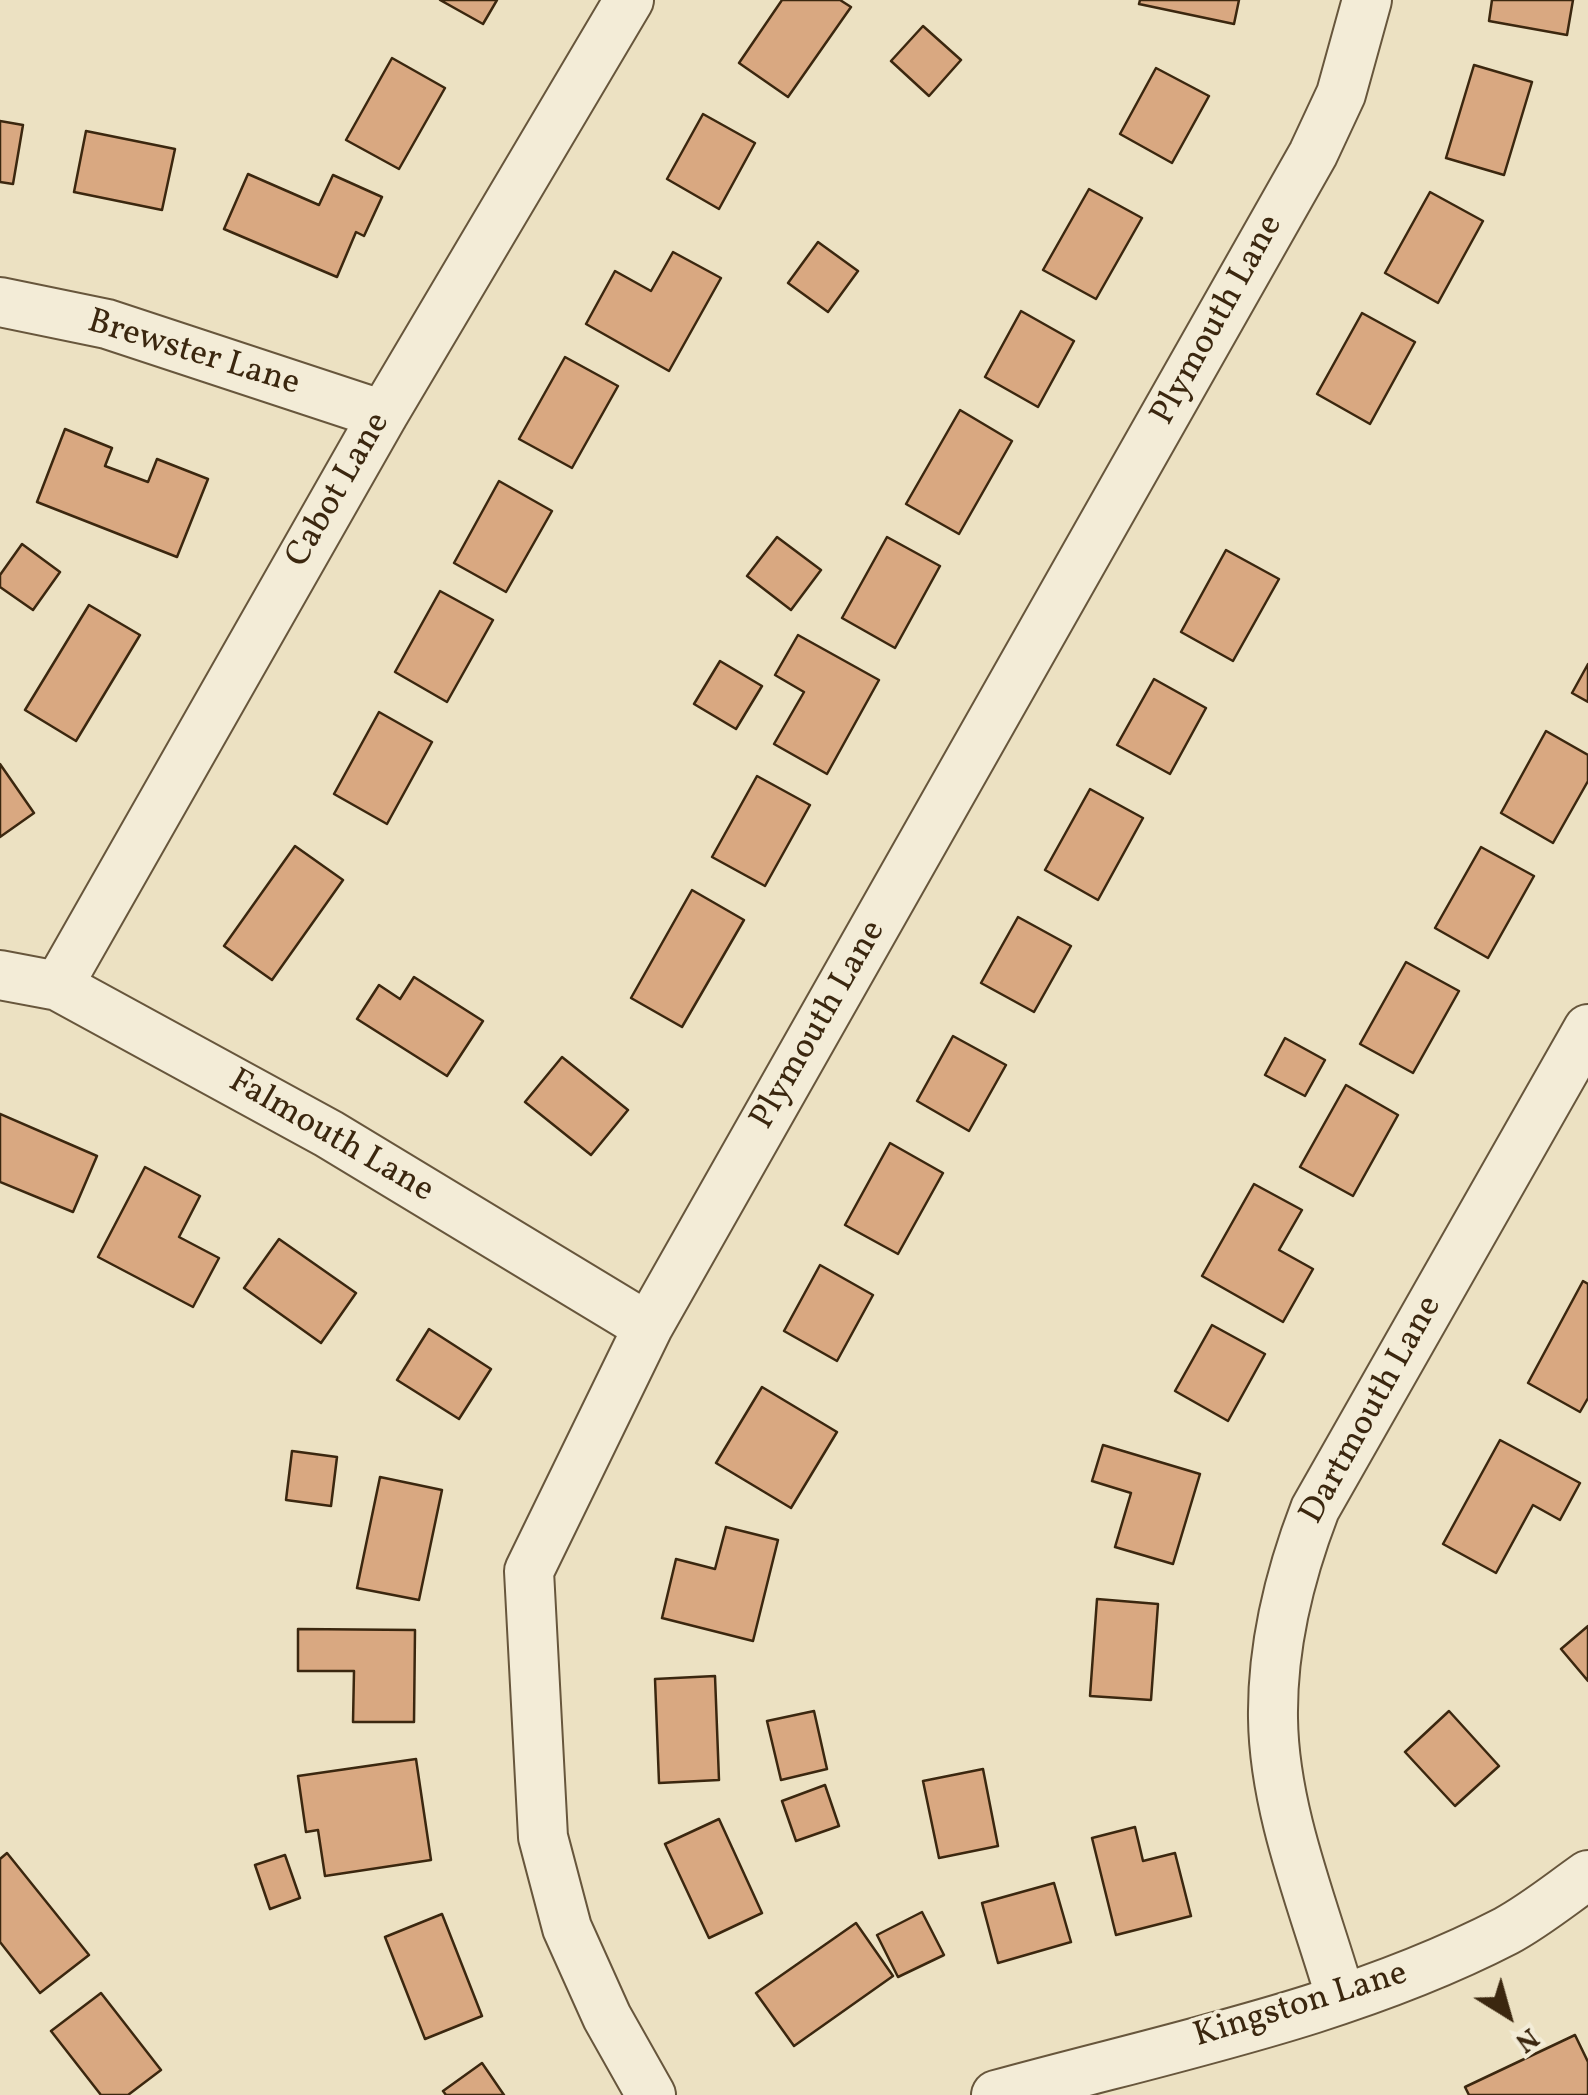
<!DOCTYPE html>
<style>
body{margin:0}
#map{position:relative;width:1588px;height:2095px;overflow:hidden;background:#ece1c2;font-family:Vollkorn,serif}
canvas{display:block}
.north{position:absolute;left:1458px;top:1965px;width:100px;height:100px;-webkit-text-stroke:8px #f3ecd7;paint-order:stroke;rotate:143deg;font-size:28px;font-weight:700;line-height:40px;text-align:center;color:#3b270f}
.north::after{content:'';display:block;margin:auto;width:35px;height:45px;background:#3b270f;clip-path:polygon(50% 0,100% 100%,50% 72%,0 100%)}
</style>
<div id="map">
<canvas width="1588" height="2095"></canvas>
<div class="north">N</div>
</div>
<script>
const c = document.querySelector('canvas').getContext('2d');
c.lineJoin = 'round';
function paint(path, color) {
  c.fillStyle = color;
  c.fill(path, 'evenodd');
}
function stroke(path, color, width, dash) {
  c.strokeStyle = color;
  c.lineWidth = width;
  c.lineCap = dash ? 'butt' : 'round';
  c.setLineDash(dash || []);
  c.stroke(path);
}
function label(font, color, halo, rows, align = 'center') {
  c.font = font + ' Vollkorn,serif';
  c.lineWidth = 8;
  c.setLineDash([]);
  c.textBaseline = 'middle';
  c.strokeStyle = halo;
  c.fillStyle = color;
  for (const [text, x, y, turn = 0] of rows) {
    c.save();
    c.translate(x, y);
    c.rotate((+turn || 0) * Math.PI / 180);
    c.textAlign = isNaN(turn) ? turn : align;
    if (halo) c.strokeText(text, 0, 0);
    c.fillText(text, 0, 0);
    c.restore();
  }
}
const building = new Path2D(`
 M440,0H497L483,24Z
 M782,0H840L851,7L788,97L739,63Z
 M1140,0H1239L1234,24L1139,4Z
 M1492,0H1573L1567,35L1489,21Z
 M923,26L961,60L929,96L891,61Z
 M392,58L445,88L399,169L346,140Z
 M1474,65L1532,82L1504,175L1446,158Z
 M1156,68L1209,96L1172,163L1120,134Z
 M703,114L755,143L719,209L667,179Z
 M0,121L23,125L13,184L0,182Z
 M86,131L175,149L162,210L74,192Z
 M248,174L319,205L333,175L382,197L364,236L356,232L337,277L224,229Z
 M1089,189L1142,218L1096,299L1043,270Z
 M1430,192L1483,221L1438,303L1385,273Z
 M818,242L858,271L828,312L788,283Z
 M673,252L721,278L669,371L586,324L615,271L651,291Z
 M1021,311L1074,341L1038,407L985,377Z
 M1362,313L1415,342L1370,424L1317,394Z
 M565,357L618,386L572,468L519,439Z
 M960,410L1012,441L959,534L906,504Z
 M65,429L112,448L105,466L148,482L157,459L208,479L177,557L37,502Z
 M499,481L552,511L506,592L454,563Z
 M777,537L821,570L791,610L747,576Z
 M887,537L940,566L895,648L842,618Z
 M22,544L60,572L33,610L0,587V575Z
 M1226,550L1279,579L1233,661L1181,632Z
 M440,591L493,620L447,702L395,672Z
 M89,605L140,635L76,741L25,710Z
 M798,635L879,680L827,774L774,744L804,692L775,675Z
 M720,661L762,686L736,729L694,704Z
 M1588,664V702L1572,693Z
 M1154,679L1206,708L1170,774L1117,745Z
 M379,712L432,742L387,824L334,794Z
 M1546,731L1588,755V781L1553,843L1501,813Z
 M0,764L34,813L0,837Z
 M757,776L810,805L765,886L712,857Z
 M1090,789L1143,818L1098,900L1045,870Z
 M295,846L343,880L272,980L224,946Z
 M1481,847L1534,876L1488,958L1435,928Z
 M692,890L744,920L682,1027L631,998Z
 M1018,917L1071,946L1034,1012L981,983Z
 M1406,962L1459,991L1413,1073L1360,1044Z
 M414,977L483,1021L447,1076L357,1019L379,985L400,999Z
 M953,1036L1006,1065L969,1131L917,1101Z
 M1285,1038L1325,1060L1305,1096L1265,1075Z
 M562,1057L628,1110L591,1155L525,1102Z
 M1346,1085L1398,1115L1353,1196L1300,1167Z
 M0,1114L97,1156L73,1212L0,1182Z
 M890,1143L943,1173L898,1254L845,1225Z
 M145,1167L200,1196L179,1237L219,1258L193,1307L98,1257Z
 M1254,1184L1302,1210L1279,1250L1313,1269L1283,1322L1202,1276Z
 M279,1239L356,1293L321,1343L244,1288Z
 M820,1265L873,1295L837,1361L784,1331Z
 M1583,1281L1588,1284V1398L1580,1412L1528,1383Z
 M1212,1325L1265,1354L1228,1421L1175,1391Z
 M429,1329L491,1369L459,1419L397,1380Z
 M762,1387L837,1432L791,1508L716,1463Z
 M1500,1440L1580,1483L1560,1520L1533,1505L1496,1573L1443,1544Z
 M1103,1445L1200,1474L1173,1564L1115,1547L1131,1493L1092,1481Z
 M292,1451L337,1457L331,1506L286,1500Z
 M380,1477L442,1490L419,1600L357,1588Z
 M726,1527L778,1540L753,1641L662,1618L676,1559L715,1569Z
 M1097,1599L1158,1604L1151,1700L1090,1696Z
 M1588,1626V1681L1561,1649Z
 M298,1629L415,1630L414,1722H353L354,1671H298Z
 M715,1676L719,1780L659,1783L655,1679Z
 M814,1711L827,1769L781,1780L767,1721Z
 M1449,1711L1499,1766L1455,1806L1405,1752Z
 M416,1759L431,1860L325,1876L318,1830L306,1832L298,1776Z
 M983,1769L998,1846L939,1858L923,1781Z
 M825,1785L839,1826L796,1841L782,1801Z
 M719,1819L762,1913L709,1938L665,1844Z
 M1135,1827L1143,1861L1175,1853L1191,1916L1116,1935L1092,1838Z
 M7,1853L89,1955L40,1993L0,1942V1859Z
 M285,1855L300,1898L270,1909L255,1865Z
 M1054,1883L1071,1942L998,1963L982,1903Z
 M922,1912L944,1955L898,1977L877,1935Z
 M442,1914L482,2016L425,2039L385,1937Z
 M856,1923L893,1976L794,2046L756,1993Z
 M101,1993L161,2070L128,2095H101L51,2031Z
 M1575,2035L1588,2062V2095H1469L1465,2087Z
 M482,2063L504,2095H446L443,2091Z`);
const street = new Path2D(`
 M0,302L107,324L383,415
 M0,975L58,986L329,1134L648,1327
 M58,986L383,415L629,0
 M1341,1999C1315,1909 1274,1812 1273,1718C1272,1647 1290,1574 1315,1509L1588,1029
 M651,2095L607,2017L567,1928L543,1837L529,1571L648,1327L1313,154L1341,94L1367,0
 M996,2095C1166,2048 1347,2013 1506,1931C1534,1916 1561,1894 1588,1875`);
const streetNames = [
 ["Plymouth Lane",1219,321,-61],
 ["Brewster Lane",193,355,17],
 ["Cabot Lane",340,491,-60],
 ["Plymouth Lane",820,1026,-60],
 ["Falmouth Lane",330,1138,30],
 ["Dartmouth Lane",1373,1411,-61],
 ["Kingston Lane",1301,2007,-17]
];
paint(building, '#d9a881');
stroke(building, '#3b270f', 2.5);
stroke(street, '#67563c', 52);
stroke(street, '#f3ecd7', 48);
label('35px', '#3b270f', '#f3ecd7', streetNames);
</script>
